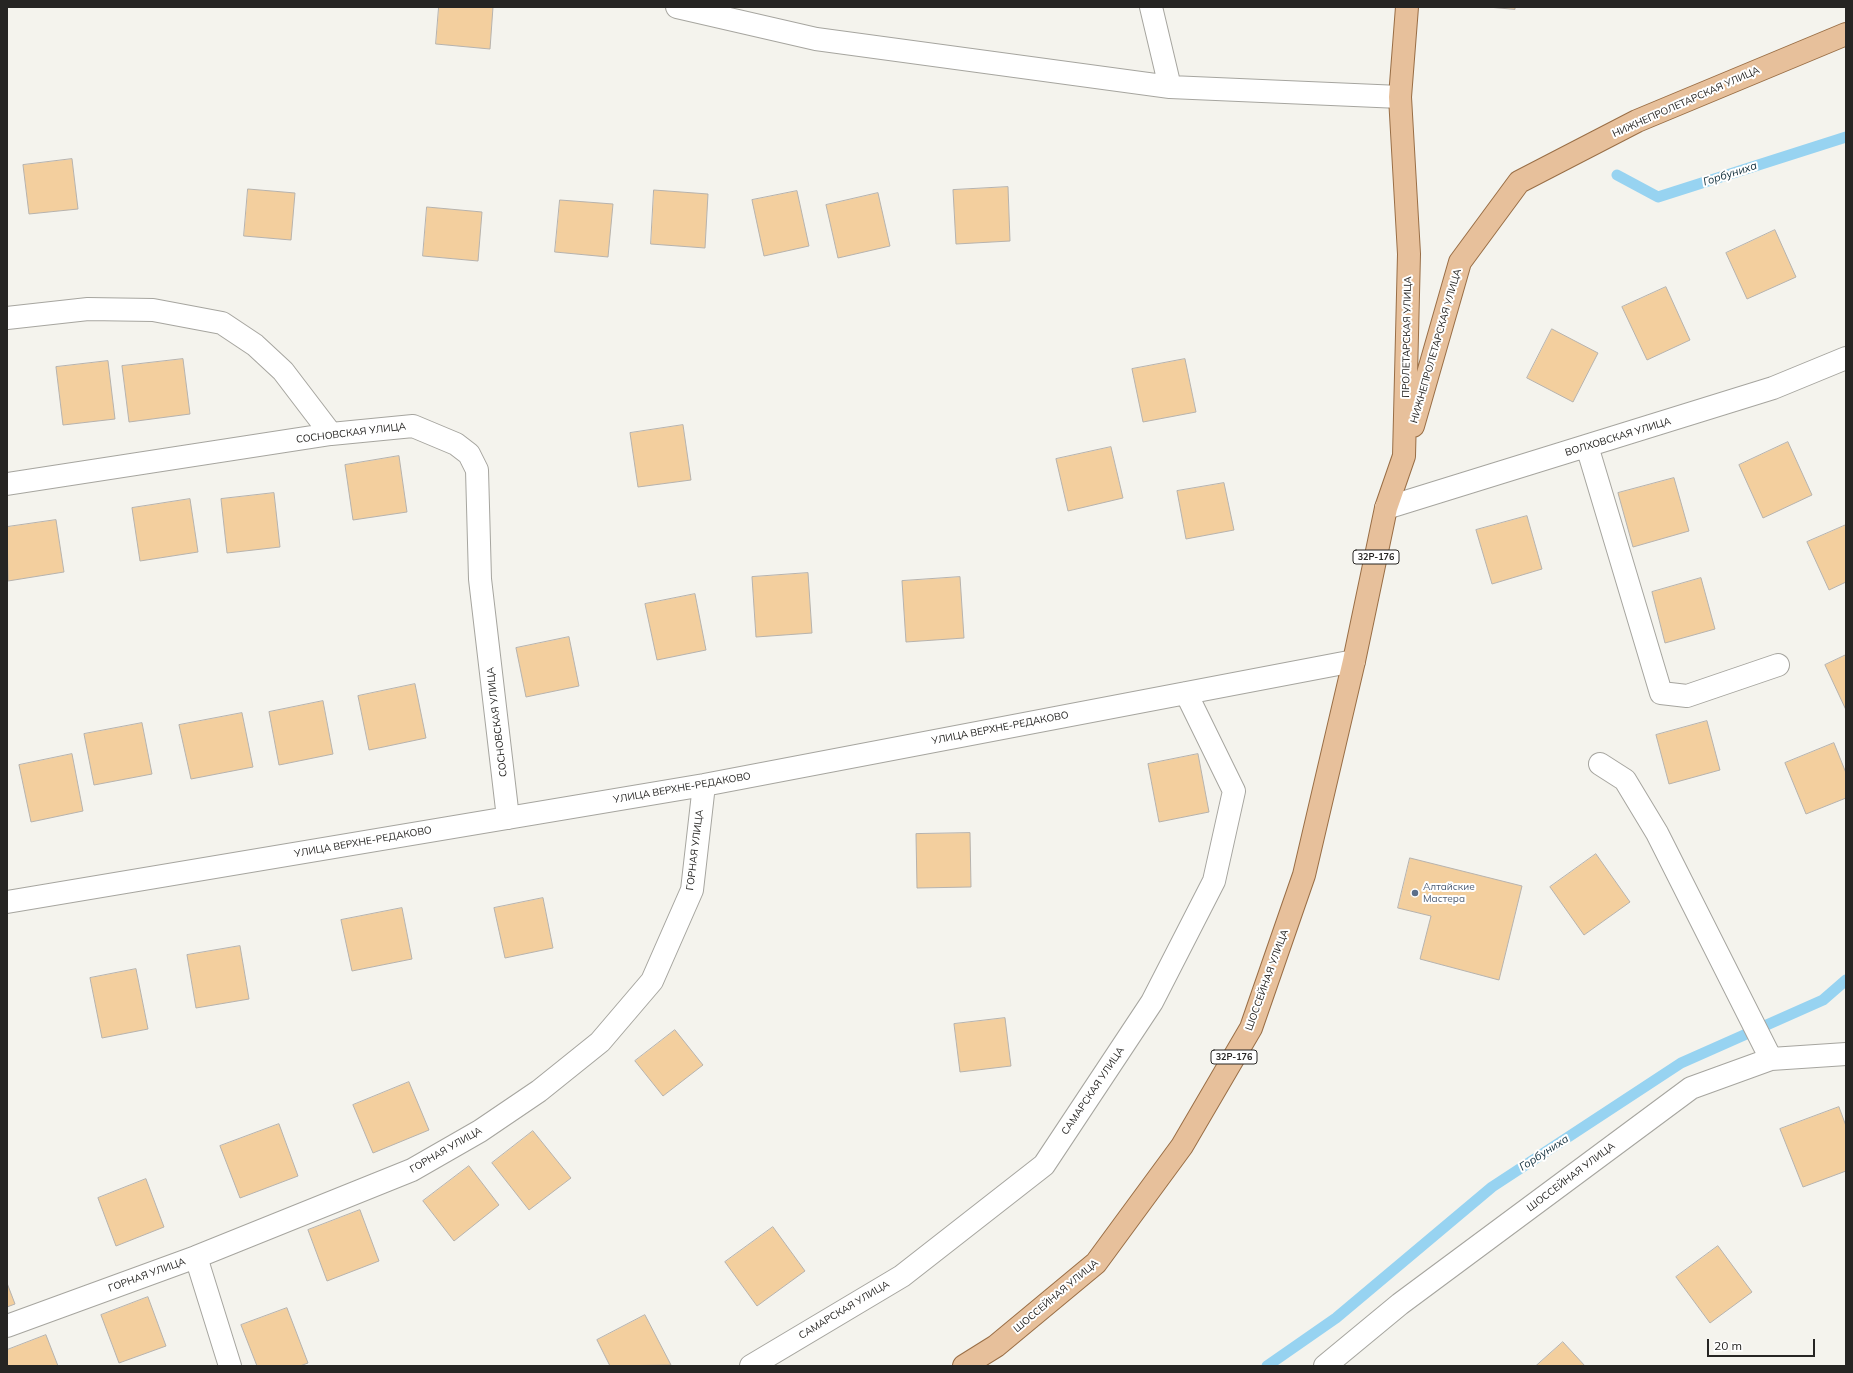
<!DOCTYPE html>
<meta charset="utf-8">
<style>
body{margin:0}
#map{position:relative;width:1853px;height:1373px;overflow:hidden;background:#f4f3ed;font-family:Mulish,sans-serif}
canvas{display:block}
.frame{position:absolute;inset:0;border:8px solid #262523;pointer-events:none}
.scale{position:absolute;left:1707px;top:1339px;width:108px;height:18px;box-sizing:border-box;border:2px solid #262523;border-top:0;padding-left:5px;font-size:12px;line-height:14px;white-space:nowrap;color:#262523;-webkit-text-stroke:3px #fff;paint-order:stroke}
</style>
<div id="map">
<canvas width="1853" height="1373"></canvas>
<div class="frame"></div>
<div class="scale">20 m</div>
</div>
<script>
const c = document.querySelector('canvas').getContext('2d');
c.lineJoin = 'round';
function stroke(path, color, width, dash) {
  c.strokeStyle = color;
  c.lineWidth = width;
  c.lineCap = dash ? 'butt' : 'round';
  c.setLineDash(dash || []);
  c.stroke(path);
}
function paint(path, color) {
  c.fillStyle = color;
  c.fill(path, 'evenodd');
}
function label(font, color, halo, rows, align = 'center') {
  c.font = font + ' Mulish,sans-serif';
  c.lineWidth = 4;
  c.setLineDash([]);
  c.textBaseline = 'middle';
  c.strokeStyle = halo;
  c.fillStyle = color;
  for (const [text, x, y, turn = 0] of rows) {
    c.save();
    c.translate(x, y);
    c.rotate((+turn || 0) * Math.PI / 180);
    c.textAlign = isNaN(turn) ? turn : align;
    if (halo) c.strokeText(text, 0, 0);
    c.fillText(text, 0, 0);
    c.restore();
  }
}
const stream = new Path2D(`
 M1617,175L1658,197L1846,137
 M1267,1366L1336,1318L1492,1187L1681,1063L1823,1000L1846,980`);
const building = new Path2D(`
 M439,7H493L490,49L436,44Z
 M1488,7H1515V9Z
 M72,159L78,209L29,214L23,165Z
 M1008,187L1010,241L956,244L953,190Z
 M248,189L295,193L291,240L244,236Z
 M654,190L708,194L705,248L651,244Z
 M797,191L809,246L764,256L752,200Z
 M878,193L890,246L838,258L826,205Z
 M560,200L613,204L608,257L555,252Z
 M427,207L482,212L478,261L423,256Z
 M1775,230L1796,277L1747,299L1726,253Z
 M1666,287L1690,340L1647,360L1622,307Z
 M1552,329L1598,353L1573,402L1527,378Z
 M183,359L190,414L129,422L122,366Z
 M1185,359L1196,412L1143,422L1132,369Z
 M108,361L115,419L63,425L56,367Z
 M683,425L691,480L638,487L630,433Z
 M1788,442L1812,495L1763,518L1739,465Z
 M1111,447L1123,498L1068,511L1056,459Z
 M399,456L407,512L353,520L345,465Z
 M1674,478L1689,531L1633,547L1618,493Z
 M1224,483L1234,530L1186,539L1177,491Z
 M274,493L280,547L227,553L221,499Z
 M190,499L198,552L140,561L132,508Z
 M1527,516L1542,569L1492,584L1476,530Z
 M56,520L64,572L8,581L7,527Z
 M1846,525V582L1829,590L1807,542Z
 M808,573L812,633L756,637L752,577Z
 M960,577L964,638L906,642L902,581Z
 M1701,578L1715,629L1665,643L1652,592Z
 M695,594L706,650L657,660L645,604Z
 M569,637L579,686L526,697L516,648Z
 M1846,655V710L1825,665Z
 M415,684L426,738L369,750L358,696Z
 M323,701L333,754L279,765L269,712Z
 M242,713L253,767L191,779L179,725Z
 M1707,721L1720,770L1669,784L1656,735Z
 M142,723L152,774L94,785L84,734Z
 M1834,743L1846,773V798L1806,814L1785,763Z
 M72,754L83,811L31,822L19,765Z
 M1198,754L1209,812L1159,822L1148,764Z
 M970,833L971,887L917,888L916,834Z
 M1596,854L1630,902L1584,935L1550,887Z
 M1410,858L1522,886L1499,980L1420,959L1431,916L1398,908Z
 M543,898L553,948L505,958L494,908Z
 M402,908L412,959L352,971L341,920Z
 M240,946L249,999L196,1008L187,955Z
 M136,969L148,1029L102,1038L90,978Z
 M1005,1018L1011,1066L960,1072L954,1024Z
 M675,1030L703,1065L663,1096L635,1061Z
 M409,1082L429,1130L373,1153L353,1105Z
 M1839,1107L1846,1126V1171L1803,1187L1780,1129Z
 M279,1124L298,1176L240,1198L220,1146Z
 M533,1131L571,1178L529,1210L492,1163Z
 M469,1166L499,1205L454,1241L423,1201Z
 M146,1179L164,1227L116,1246L98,1198Z
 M360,1210L379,1261L327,1281L308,1230Z
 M773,1227L805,1271L757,1306L725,1262Z
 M1718,1246L1752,1292L1710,1323L1676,1277Z
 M7,1283L15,1304L7,1307Z
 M148,1297L166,1346L119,1363L101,1315Z
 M287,1308L308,1363L300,1366H257L241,1325Z
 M645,1315L671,1365L610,1366L597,1340Z
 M46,1335L58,1366H7V1350Z
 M1563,1342L1585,1366H1536Z`);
const minor = new Path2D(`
 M677,7L816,39L1170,87L1400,97
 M1151,7L1170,87
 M7,318L88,309L153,310L222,323L255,345L283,371L331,434
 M1587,446L1661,693L1687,696L1778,665
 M7,484L331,434L413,426L456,444L469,454L477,470L480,579L508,818
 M1386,508L1773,388L1846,358
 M1600,764L1625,780L1657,833L1771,1059
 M7,902L704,785L1354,661
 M196,1257L230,1366
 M7,1326L196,1257L412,1170L480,1131L539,1091L600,1042L652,981L692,890L704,785
 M751,1366L902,1276L1044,1165L1152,1002L1214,881L1234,791L1186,693
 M1325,1366L1400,1304L1691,1088L1771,1059L1846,1054`);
const major = new Path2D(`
 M1413,426L1460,262L1519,182L1637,121L1846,34
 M964,1366L996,1346L1096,1263L1182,1146L1251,1028L1304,875L1354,661L1386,508L1404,456L1409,254L1400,97L1407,7`);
const markers = [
 [1415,893,4,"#5c6f8a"]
];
const shields = [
 [1376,557,46],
 [1234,1057,46]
];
const shieldNames = [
 ["32Р-176",1376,557],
 ["32Р-176",1234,1057]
];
const streetNames = [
 ["НИЖНЕПРОЛЕТАРСКАЯ УЛИЦА",1686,102,-24],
 ["ПРОЛЕТАРСКАЯ УЛИЦА",1407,337,-89],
 ["НИЖНЕПРОЛЕТАРСКАЯ УЛИЦА",1436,346,-74],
 ["СОСНОВСКАЯ УЛИЦА",351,433,-7],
 ["ВОЛХОВСКАЯ УЛИЦА",1618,437,-17],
 ["СОСНОВСКАЯ УЛИЦА",497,722,-97],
 ["УЛИЦА ВЕРХНЕ-РЕДАКОВО",1000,728,-11],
 ["УЛИЦА ВЕРХНЕ-РЕДАКОВО",682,788,-10],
 ["УЛИЦА ВЕРХНЕ-РЕДАКОВО",363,842,-10],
 ["ГОРНАЯ УЛИЦА",695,850,-83],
 ["ШОССЕЙНАЯ УЛИЦА",1267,980,-70],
 ["САМАРСКАЯ УЛИЦА",1093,1091,-56],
 ["ГОРНАЯ УЛИЦА",446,1150,-30],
 ["ШОССЕЙНАЯ УЛИЦА",1571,1177,-37],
 ["ГОРНАЯ УЛИЦА",147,1275,-20],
 ["ШОССЕЙНАЯ УЛИЦА",1056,1296,-40],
 ["САМАРСКАЯ УЛИЦА",844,1310,-31]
];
const serviceNames = [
 ["Алтайские",1423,887],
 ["Мастера",1423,899]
];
const waterNames = [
 ["Горбуниха",1730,174,-18],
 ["Горбуниха",1544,1153,-33]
];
stroke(stream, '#97d3f1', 11);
paint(building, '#f3cf9e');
stroke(building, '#b6b2ad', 1);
stroke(minor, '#a6a59f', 24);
stroke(major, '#996e46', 24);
stroke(minor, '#fff', 22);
stroke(major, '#e7c09b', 22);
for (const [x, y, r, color] of markers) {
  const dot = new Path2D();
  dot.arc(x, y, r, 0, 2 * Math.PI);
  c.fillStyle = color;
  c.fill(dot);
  stroke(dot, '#fff', 1.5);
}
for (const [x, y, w] of shields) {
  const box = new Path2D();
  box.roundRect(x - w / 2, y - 7, w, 14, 3);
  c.fillStyle = '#fff';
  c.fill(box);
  stroke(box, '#262523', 1);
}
label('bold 9px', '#262523', null, shieldNames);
label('10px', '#262523', '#fff', streetNames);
label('10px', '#4e5e75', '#fff', serviceNames, 'left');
label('italic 11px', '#112e3b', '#fff', waterNames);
</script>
